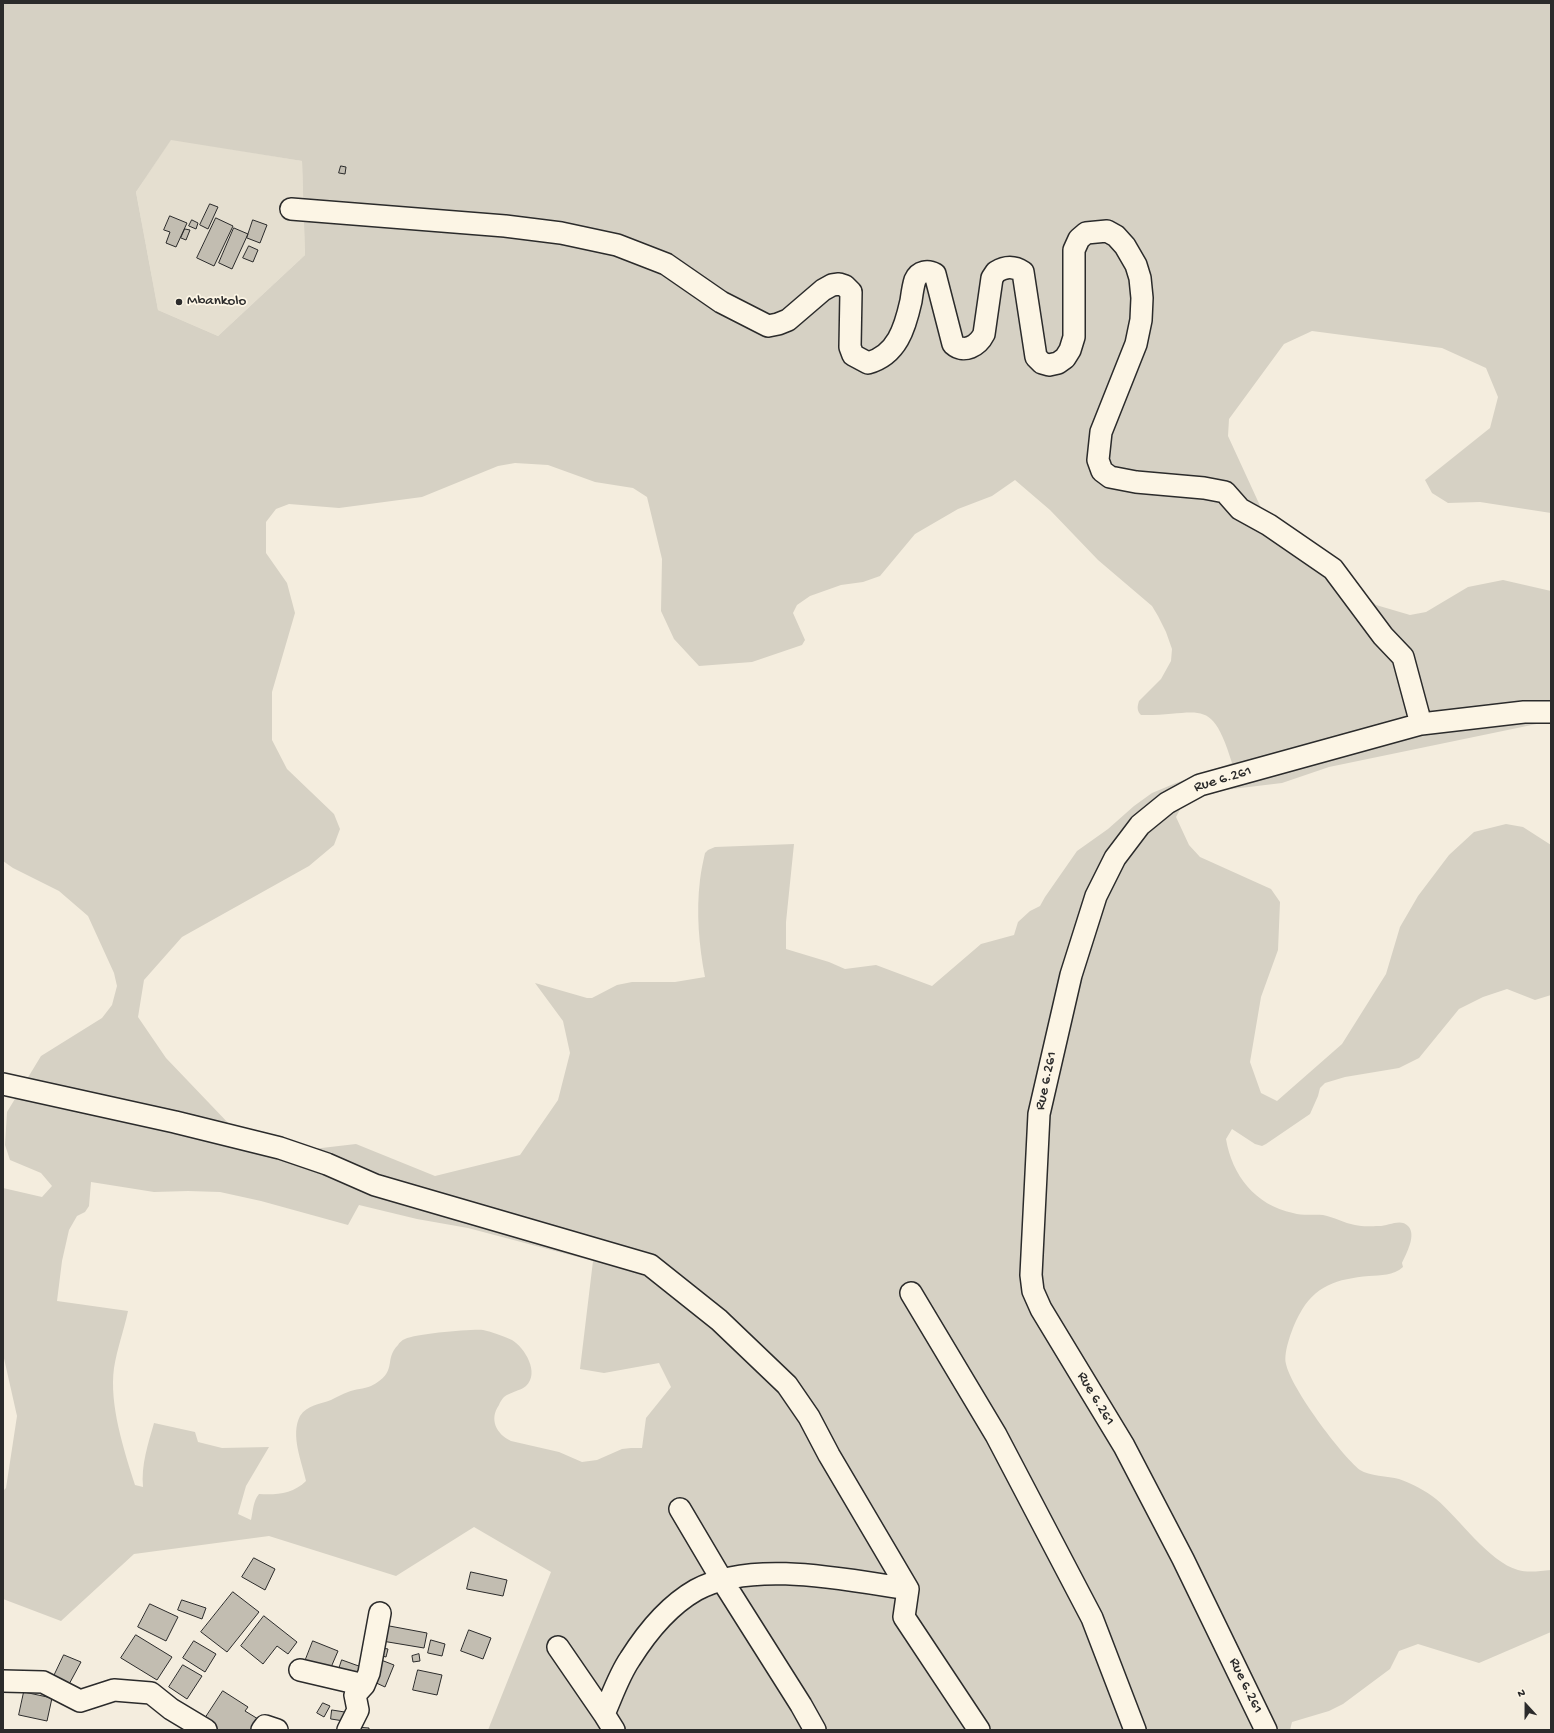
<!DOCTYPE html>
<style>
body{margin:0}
#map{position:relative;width:1554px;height:1733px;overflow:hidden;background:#f4edde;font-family:"Gochi Hand",sans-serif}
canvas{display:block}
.frame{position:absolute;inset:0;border:4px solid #2b2b2b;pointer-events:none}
.north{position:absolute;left:1506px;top:1685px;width:40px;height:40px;-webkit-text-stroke:3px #fcf5e5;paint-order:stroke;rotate:339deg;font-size:11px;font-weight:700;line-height:16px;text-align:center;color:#2b2b2b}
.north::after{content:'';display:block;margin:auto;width:14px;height:18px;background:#2b2b2b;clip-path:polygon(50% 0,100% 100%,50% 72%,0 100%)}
</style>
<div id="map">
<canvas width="1554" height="1733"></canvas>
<div class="frame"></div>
<div class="north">N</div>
</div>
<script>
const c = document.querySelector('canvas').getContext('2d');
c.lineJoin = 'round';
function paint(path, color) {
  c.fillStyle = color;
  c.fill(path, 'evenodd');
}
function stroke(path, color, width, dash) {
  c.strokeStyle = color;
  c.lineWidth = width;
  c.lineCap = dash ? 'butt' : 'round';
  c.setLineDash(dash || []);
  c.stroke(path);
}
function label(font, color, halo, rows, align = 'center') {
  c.font = font + ' "Gochi Hand",sans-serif';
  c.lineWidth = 3.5;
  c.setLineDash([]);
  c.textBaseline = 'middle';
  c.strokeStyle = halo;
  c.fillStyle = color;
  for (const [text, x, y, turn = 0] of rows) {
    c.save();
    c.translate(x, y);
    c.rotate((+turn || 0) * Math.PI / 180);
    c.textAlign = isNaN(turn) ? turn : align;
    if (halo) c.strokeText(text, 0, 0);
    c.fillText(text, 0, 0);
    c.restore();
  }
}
const built = new Path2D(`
 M171,139L302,161L305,255L218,336L158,310L136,192Z`);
const green = new Path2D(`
 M3,3H1551V513L1480,502L1448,503L1432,493L1425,480L1490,428L1498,397L1486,368L1442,348L1312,331L1284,344L1229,419L1228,436L1262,510L1302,533L1376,605L1410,615L1426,612L1468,587L1503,580L1551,591V721L1329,767L1282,783L1199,793L1185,800L1176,817L1189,845L1200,857L1271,889L1280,902L1278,950L1261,997L1250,1062L1261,1093L1277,1101L1342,1044L1386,974L1400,927L1418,896L1449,855L1474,832L1506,824L1523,827L1551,845V995L1535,1000L1507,989L1483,997L1459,1009L1419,1058L1399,1068L1345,1077L1325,1083L1320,1088L1318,1096L1310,1114L1266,1144L1262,1146L1255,1144L1232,1129L1226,1139C1232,1175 1255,1205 1293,1213C1303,1216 1313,1214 1323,1215C1334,1217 1344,1223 1355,1225C1363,1227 1372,1226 1379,1226C1388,1226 1401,1218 1408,1226C1417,1235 1406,1254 1402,1263L1403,1267C1393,1276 1381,1275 1369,1276C1337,1279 1315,1285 1299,1315C1293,1326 1283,1352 1286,1364C1291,1388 1341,1455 1360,1470C1369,1476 1388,1476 1399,1479C1411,1483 1426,1491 1436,1499C1459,1518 1489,1562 1518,1570C1528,1573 1540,1571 1551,1570V1632L1479,1663L1418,1644L1399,1651L1390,1669L1343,1704L1329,1711L1292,1722L1290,1730H488L551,1572L474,1527L396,1576L269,1536L134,1554L61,1621L3,1599V1491L6,1488L17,1416L3,1354V1188L42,1197L52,1186L41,1173L10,1160L5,1145L7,1112L41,1056L102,1018L112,1005L117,986L114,973L88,916L59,891L13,868L3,861ZM171,140L302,161L305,255L218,336L158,310L136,192ZM515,463L548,465L595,482L633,488L647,497L662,559L661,611L674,639L699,666L752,662L802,645L805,640L793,613L797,605L810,596L841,585L863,582L880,576L915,534L958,509L992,496L1015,480L1050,510L1098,560L1152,606L1158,616L1166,632L1172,649L1171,661L1161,679L1139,701C1137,707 1137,711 1141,715C1200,716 1211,694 1232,763L1176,783L1152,793L1134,806L1108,829L1077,851L1045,897L1040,906L1030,911L1018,922L1014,935L981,944L932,986L876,965L845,969L829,962L786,949V922L794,844L715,847L708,850L705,853C703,862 701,871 700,880C696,912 699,946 705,977L675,982H632L617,985L592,998H587L535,983L563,1021L570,1053L558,1100L520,1155L435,1176L356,1144L270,1154L253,1149L166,1058L138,1017L144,980L182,937L309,866L334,845L340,829L334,814L287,769L272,740V692L295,613L287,583L266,553V522L276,509L289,504L339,508L422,497L498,466ZM91,1182L154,1192L188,1191L220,1192L261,1201L348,1225L359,1205L417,1219L468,1228L593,1261L580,1369L604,1373L659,1363L671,1387L646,1418L642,1448H631L622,1449L597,1460L582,1462L559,1452L511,1441C496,1434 489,1419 499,1405C500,1402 502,1399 504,1397C510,1392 520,1391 526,1386C540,1373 525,1348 512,1340C503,1336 492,1332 483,1330C470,1329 416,1334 405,1339C402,1340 399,1343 398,1345C383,1360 399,1372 371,1386C364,1389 355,1389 348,1392C342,1394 337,1397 331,1400C320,1404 307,1405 300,1416C290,1435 302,1462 306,1481C293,1494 276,1495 259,1494C253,1501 253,1511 251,1520L238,1514L246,1486L269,1447L222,1448L198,1442L195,1432L154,1423C148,1444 141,1465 143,1487L135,1485C124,1450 109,1405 114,1368C117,1349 124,1330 128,1311L57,1301L62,1261L69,1230L77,1216L85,1212L89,1206Z`);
const building = new Path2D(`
 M341,166L346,167L345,174L339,173Z
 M210,204L218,207L208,229L200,225Z
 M170,216L187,223L176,247L166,243L170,232L164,230Z
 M216,218L233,226L214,266L197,258Z
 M192,220L198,223L196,229L189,226Z
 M253,220L267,225L260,243L247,238Z
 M234,228L248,234L232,269L219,263Z
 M185,229L190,230L186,240L181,238Z
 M249,246L258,250L253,262L243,258Z
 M254,1558L275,1569L265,1590L242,1577Z
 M471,1572L507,1580L503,1596L467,1589Z
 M233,1592L259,1612L227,1652L201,1632Z
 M182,1600L206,1608L202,1619L178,1610Z
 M150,1604L178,1617L166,1641L138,1627Z
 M264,1616L297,1642L288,1654L277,1646L263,1664L241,1646Z
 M384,1625L427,1633L424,1648L382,1641Z
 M469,1630L491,1638L483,1659L461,1651Z
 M136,1635L172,1657L157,1680L121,1658Z
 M431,1640L445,1644L442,1656L428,1653Z
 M194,1641L216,1654L205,1672L183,1658Z
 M313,1641L338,1651L329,1672L304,1664Z
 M377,1647L388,1649L386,1657L375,1654Z
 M419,1654L420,1661L413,1662L412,1656Z
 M64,1655L81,1662L67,1688L54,1676Z
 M342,1660L367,1669L363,1681L338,1672Z
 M381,1660L394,1665L385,1687L372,1681Z
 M183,1665L202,1676L187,1699L169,1687Z
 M418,1670L442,1675L437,1695L413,1690Z
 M223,1691L248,1707L245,1711L263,1722L258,1730H213L204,1720Z
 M24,1692L52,1698L47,1721L19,1715Z
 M323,1703L330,1706L324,1717L317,1713Z
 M332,1710L351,1713L350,1722L331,1719Z
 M356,1727L369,1728V1730H356Z`);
const minor = new Path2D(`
 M291,209L505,226L561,233L617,245L666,264L721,302L768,326L778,324L788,320L823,290L832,285L839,284L845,286L851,292L850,347L853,355L868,363C897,355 905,328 911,301C912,294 913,286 915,280C919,271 928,270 935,274L953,344C964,354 978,346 984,334L992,278L996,272C1006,266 1014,266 1023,272L1036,357L1042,363L1049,365L1058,363L1065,358L1070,350L1074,337V250L1079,239L1086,233L1107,231L1116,236L1125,246L1136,265L1140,278L1142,298L1141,320L1136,344L1101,432L1098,460L1102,471L1110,477L1136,482L1204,488L1225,492L1240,509L1269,525L1333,569L1383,636L1403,657L1421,724
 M3,1084L175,1122L280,1148L327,1164L375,1185L650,1265L719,1320L787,1385L809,1417L829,1455L908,1589L904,1617L979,1730
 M911,1293L996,1435L1092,1618L1135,1730
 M680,1509L722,1580L801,1705L815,1730
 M558,1647L604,1714
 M300,1670L364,1685
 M3,1681L43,1682L80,1701L114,1690L151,1693L171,1709L206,1730
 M262,1730L265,1726L277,1730
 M348,1730L358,1710L355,1695L364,1685L369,1673L380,1613
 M614,1730L604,1714C612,1696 619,1675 630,1659C647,1632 668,1606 696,1590C752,1559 847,1580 908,1589
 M1266,1730L1183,1559L1124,1446L1041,1309L1033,1291L1031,1275L1039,1114L1071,975L1096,896L1115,858L1140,825L1167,803L1200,785L1421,724L1524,712H1551`);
const markers = [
 [179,302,4,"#2b2b2b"]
];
const poiNames = [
 ["Mbankolo",187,302]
];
const streetNames = [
 ["Rue 6.261",1223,780,-17],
 ["Rue 6.261",1047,1081,-78],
 ["Rue 6.261",1095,1399,59],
 ["Rue 6.261",1245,1686,64]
];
paint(built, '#e5dfd0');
paint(green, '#d6d1c4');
paint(building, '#c2bdb1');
stroke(building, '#2b2b2b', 1);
stroke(minor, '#2b2b2b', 24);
stroke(minor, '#fcf5e5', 21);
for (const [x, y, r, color] of markers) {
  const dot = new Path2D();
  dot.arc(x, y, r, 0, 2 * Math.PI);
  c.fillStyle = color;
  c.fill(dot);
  stroke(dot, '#fcf5e5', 1.5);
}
label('15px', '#2b2b2b', '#fcf5e5', poiNames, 'left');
label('15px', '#2b2b2b', '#fcf5e5', streetNames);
</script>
